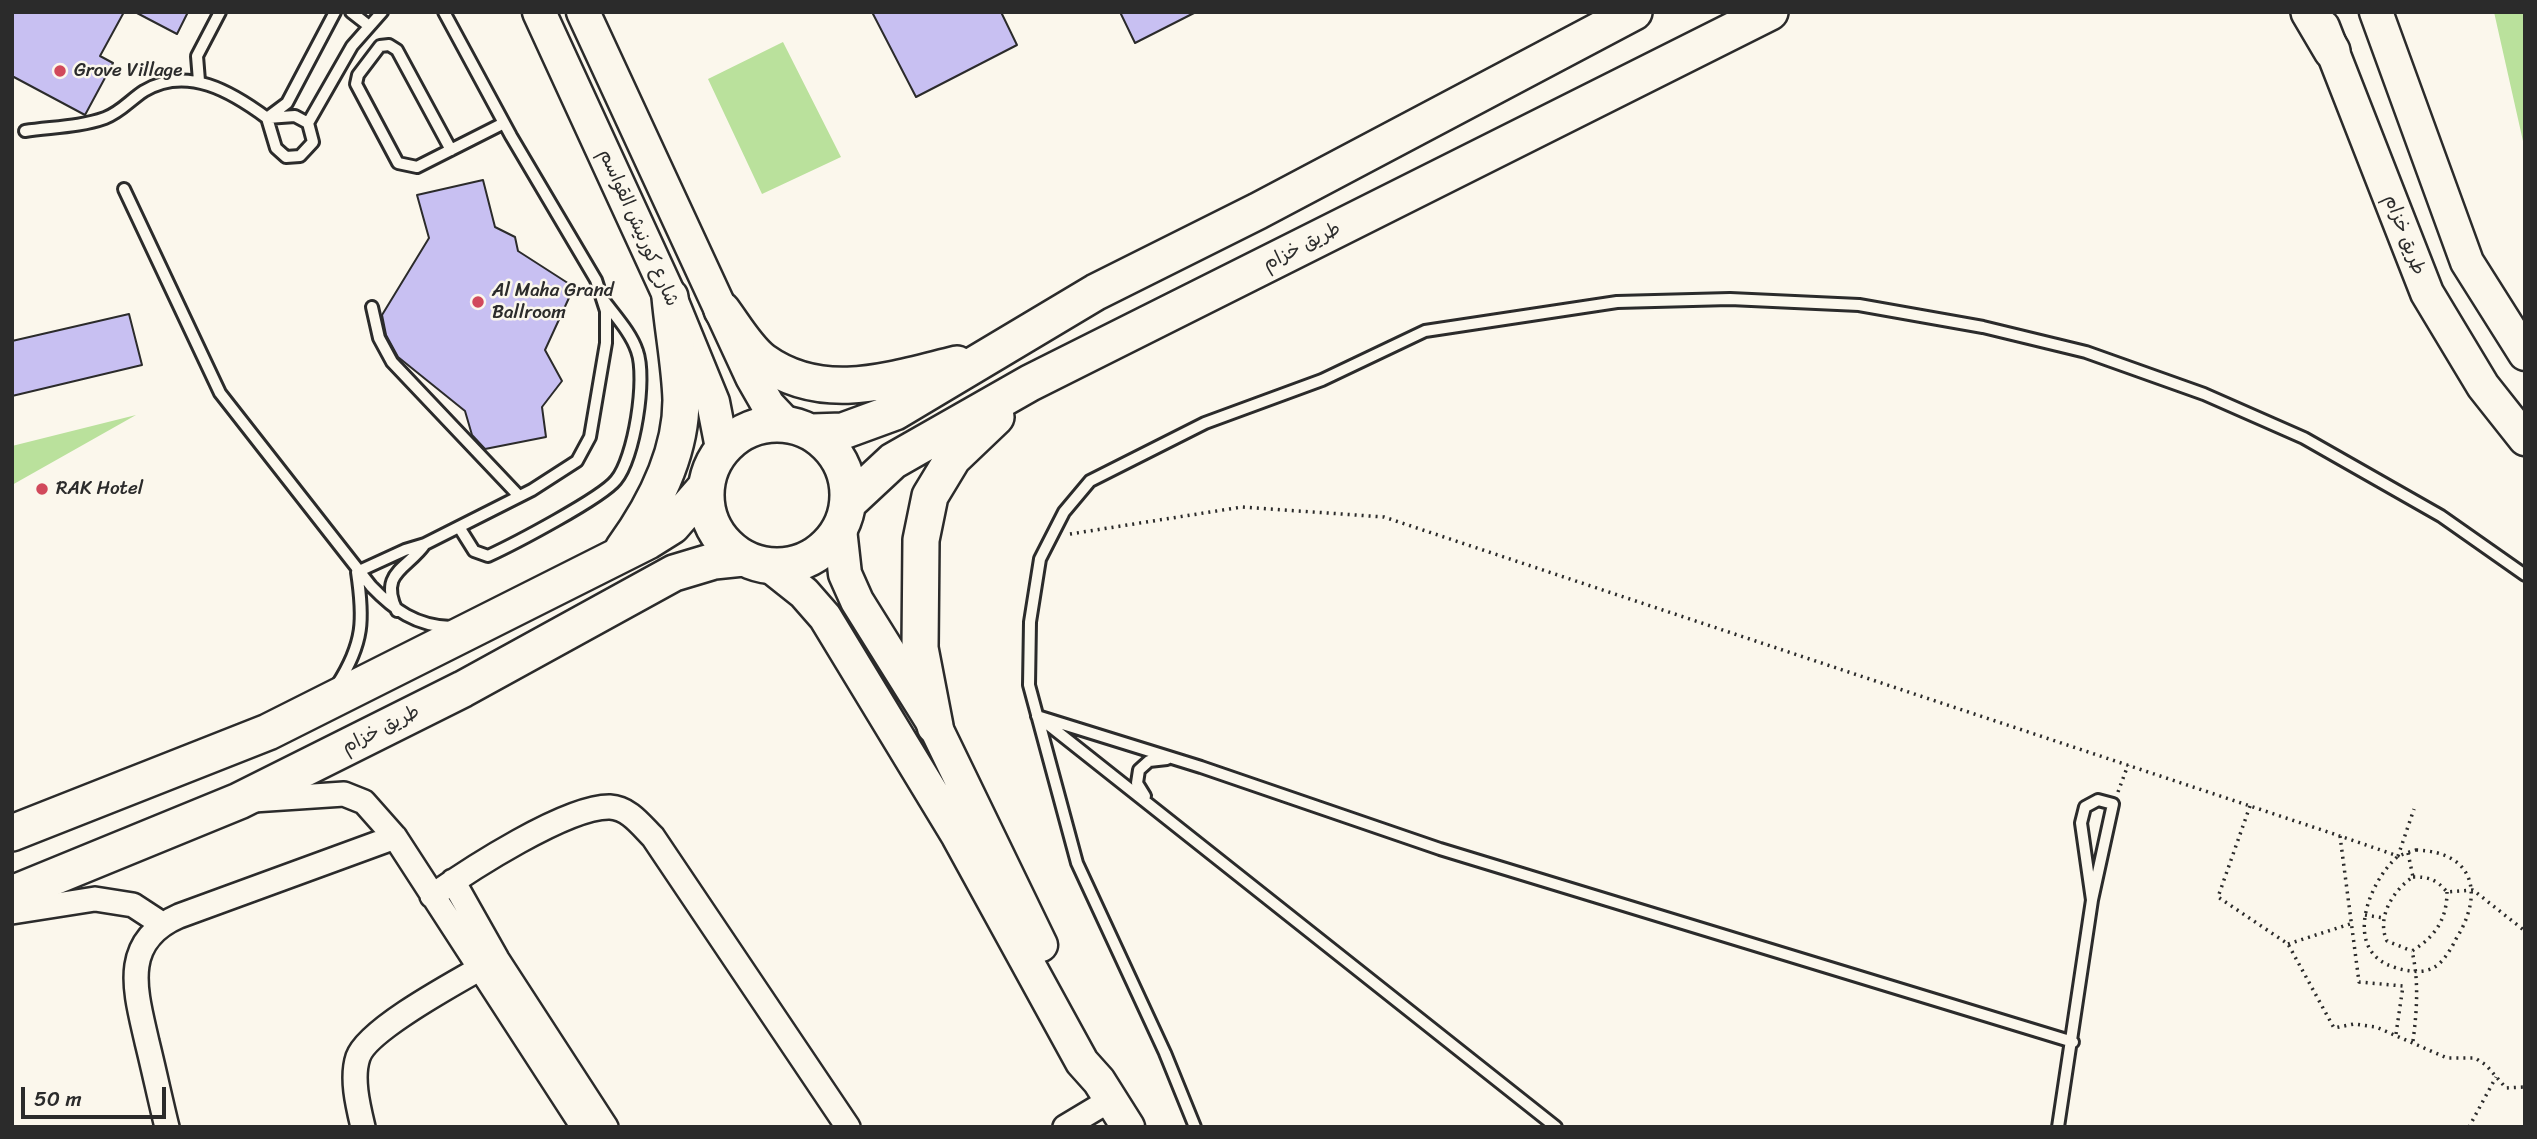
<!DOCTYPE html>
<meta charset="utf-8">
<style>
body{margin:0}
#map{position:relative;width:2537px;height:1139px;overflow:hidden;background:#fbf7ec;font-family:Sriracha,sans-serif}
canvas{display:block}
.frame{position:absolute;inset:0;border:14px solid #2b2b2b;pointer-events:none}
.scale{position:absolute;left:21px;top:1087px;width:145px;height:32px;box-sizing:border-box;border:4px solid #2b2b2b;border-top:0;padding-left:9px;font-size:21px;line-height:24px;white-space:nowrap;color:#2b2b2b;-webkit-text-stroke:5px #fbf7ec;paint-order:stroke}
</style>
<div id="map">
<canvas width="2537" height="1139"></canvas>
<div class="frame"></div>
<div class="scale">50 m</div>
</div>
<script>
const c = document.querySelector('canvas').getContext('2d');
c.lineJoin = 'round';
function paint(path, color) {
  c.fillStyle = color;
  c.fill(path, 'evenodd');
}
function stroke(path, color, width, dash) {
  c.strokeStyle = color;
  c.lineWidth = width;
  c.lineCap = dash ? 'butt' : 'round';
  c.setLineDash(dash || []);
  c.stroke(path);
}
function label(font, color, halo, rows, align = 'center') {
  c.font = font + ' Sriracha,"Playpen Sans Arabic",sans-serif';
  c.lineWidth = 5;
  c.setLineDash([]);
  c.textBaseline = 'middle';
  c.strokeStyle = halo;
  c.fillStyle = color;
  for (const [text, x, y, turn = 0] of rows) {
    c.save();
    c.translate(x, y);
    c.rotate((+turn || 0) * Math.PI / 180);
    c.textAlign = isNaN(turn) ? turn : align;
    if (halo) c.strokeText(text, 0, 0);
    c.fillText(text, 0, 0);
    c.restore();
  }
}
const green = new Path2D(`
 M2494,12H2525V150Z
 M783,42L841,157L762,194L708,79Z
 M136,415L12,485V446Z`);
const building = new Path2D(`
 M12,12H124L100,56L113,63L85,115L12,76Z
 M135,12H188L177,34Z
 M872,12H1001L1017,45L916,97Z
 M1120,12H1196L1135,43Z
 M483,180L495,227L515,237L518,251L574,287L545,350L562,381L542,407L546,437L485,449L472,435L465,411L398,357L386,335L382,315L429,238L417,195Z
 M129,314L142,365L12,396V341Z`);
const path = new Path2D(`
 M1070,534L1242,507L1384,517L2340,836
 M2118,792L2128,765
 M2250,806L2218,897L2288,944L2334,1028L2354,1024L2376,1027L2447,1058H2475L2486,1065L2506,1088L2525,1087
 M2416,850C2475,852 2484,894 2456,939C2451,949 2443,963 2433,968C2420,975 2399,970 2386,964C2345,943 2370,882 2396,858C2401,854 2410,852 2416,850Z
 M2408,853L2413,877C2393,890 2376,918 2387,941L2412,951
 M2413,877C2429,877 2436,879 2447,892L2473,890L2525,931
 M2365,915L2384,918
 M2288,944L2350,924
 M2396,1034L2403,986L2359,982L2340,836L2398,856L2414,809
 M2413,1041C2417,1010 2419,981 2412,951C2435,937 2447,919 2447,892
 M2469,1127L2496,1077`);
const lane = new Path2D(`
 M351,12L369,26
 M199,81L197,56L220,12
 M295,116L308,123L313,142L300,156L286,157L276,148L267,118Z
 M308,123L352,46L382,12
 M25,131C51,127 80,127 105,118C121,112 130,100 144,91C187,65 232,92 267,118L287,103L335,12
 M451,150L397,50L389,45L380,46L358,75L356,84L398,163L417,167L504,123
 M124,189L220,393L371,586C394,610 416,626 451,627
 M372,307L379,338L392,362L519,496
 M459,527L474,551L488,556C512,545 602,498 616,480C634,459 647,378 637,351C631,333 616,317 605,302
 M357,572L405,550L425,544L532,490L577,461L590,437L606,343V311L596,280L511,136L444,12
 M397,611C378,572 408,569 425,544
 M337,685C364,643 364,619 357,572
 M1037,716L1201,767L1440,849L2073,1042
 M1045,722L1556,1127
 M1145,796L1137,783L1139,770L1149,761L1167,759
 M1195,1127L1165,1053L1077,863L1029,685L1030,622L1040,559L1064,512L1090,481L1205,423L1322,380L1425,331L1617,302L1730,299L1859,305L1983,327L2086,352L2204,394L2304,438L2441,516L2525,575
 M2058,1127L2092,900L2113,804L2098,800L2085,807L2081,823L2092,900`);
const street = new Path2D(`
 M253,800L344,794L364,802L395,837L583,1127
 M453,881L497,959L606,1127
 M432,896C469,870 567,806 610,807C629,808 641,825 653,837L848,1127
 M12,912L95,899L133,905L162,924
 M167,1127C160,1099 154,1070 147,1042C136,993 119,942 179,916L395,837
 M363,1127C358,1106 351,1078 358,1057C368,1028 464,978 493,961
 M1065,1127L1110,1100`);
const secondary = new Path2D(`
 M539,12L670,297L713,402L722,448
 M583,12L752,377L768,405L785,423
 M2376,12L2467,262L2525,354
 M2323,27L2427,293L2483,386L2525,439
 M840,529L845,574L857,601L935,726L1041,945
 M770,566L804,593L825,617L958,836L1082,1062L1099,1081L1128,1127`);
const primary = new Path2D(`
 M2309,12L2332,51
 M722,310C734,326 747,349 763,361C823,404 891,380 957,364
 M706 495a71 71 0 1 1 142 0a71 71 0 1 1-142 0Z
 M812,432L843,431L895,412L1096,292L1258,211L1634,12
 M849,502L893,461L1030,383L1770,12
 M623,549C654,506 681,455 681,400C680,366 673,331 670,297
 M935,726L920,648L921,540L930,496L953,458L996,417
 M12,833L268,732L648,541L672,526L705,488
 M12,894L239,801L463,689L674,573L714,561L743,558`);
const markers = [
 [60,71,7,"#d1495b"],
 [478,302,7,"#d1495b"],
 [42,489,7,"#d1495b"]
];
const poiNames = [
 ["Grove Village",74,71],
 ["Al Maha Grand",492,291],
 ["Ballroom",492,313],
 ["RAK Hotel",56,489]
];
const streetNames = [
 ["شارع كورنيش القواسم",638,228,66],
 ["طريق خزام",2404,235,69],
 ["طريق خزام",1302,247,-27],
 ["طريق خزام",381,730,-27]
];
paint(green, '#bae19c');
paint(building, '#c8c0f2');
stroke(building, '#2b2b2b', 2);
stroke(lane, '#2b2b2b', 16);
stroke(street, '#2b2b2b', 28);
stroke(secondary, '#2b2b2b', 37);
stroke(primary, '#2b2b2b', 40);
stroke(path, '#2b2b2b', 3.5, [2, 5]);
stroke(lane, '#fbf7ec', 10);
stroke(street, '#fbf7ec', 23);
stroke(secondary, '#fbf7ec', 32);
stroke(primary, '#fbf7ec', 35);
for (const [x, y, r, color] of markers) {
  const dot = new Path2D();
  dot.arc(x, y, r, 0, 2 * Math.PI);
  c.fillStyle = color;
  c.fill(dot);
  stroke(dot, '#fbf7ec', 2.5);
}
label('19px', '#2b2b2b', '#fbf7ec', poiNames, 'left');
label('19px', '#2b2b2b', '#fbf7ec', streetNames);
</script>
